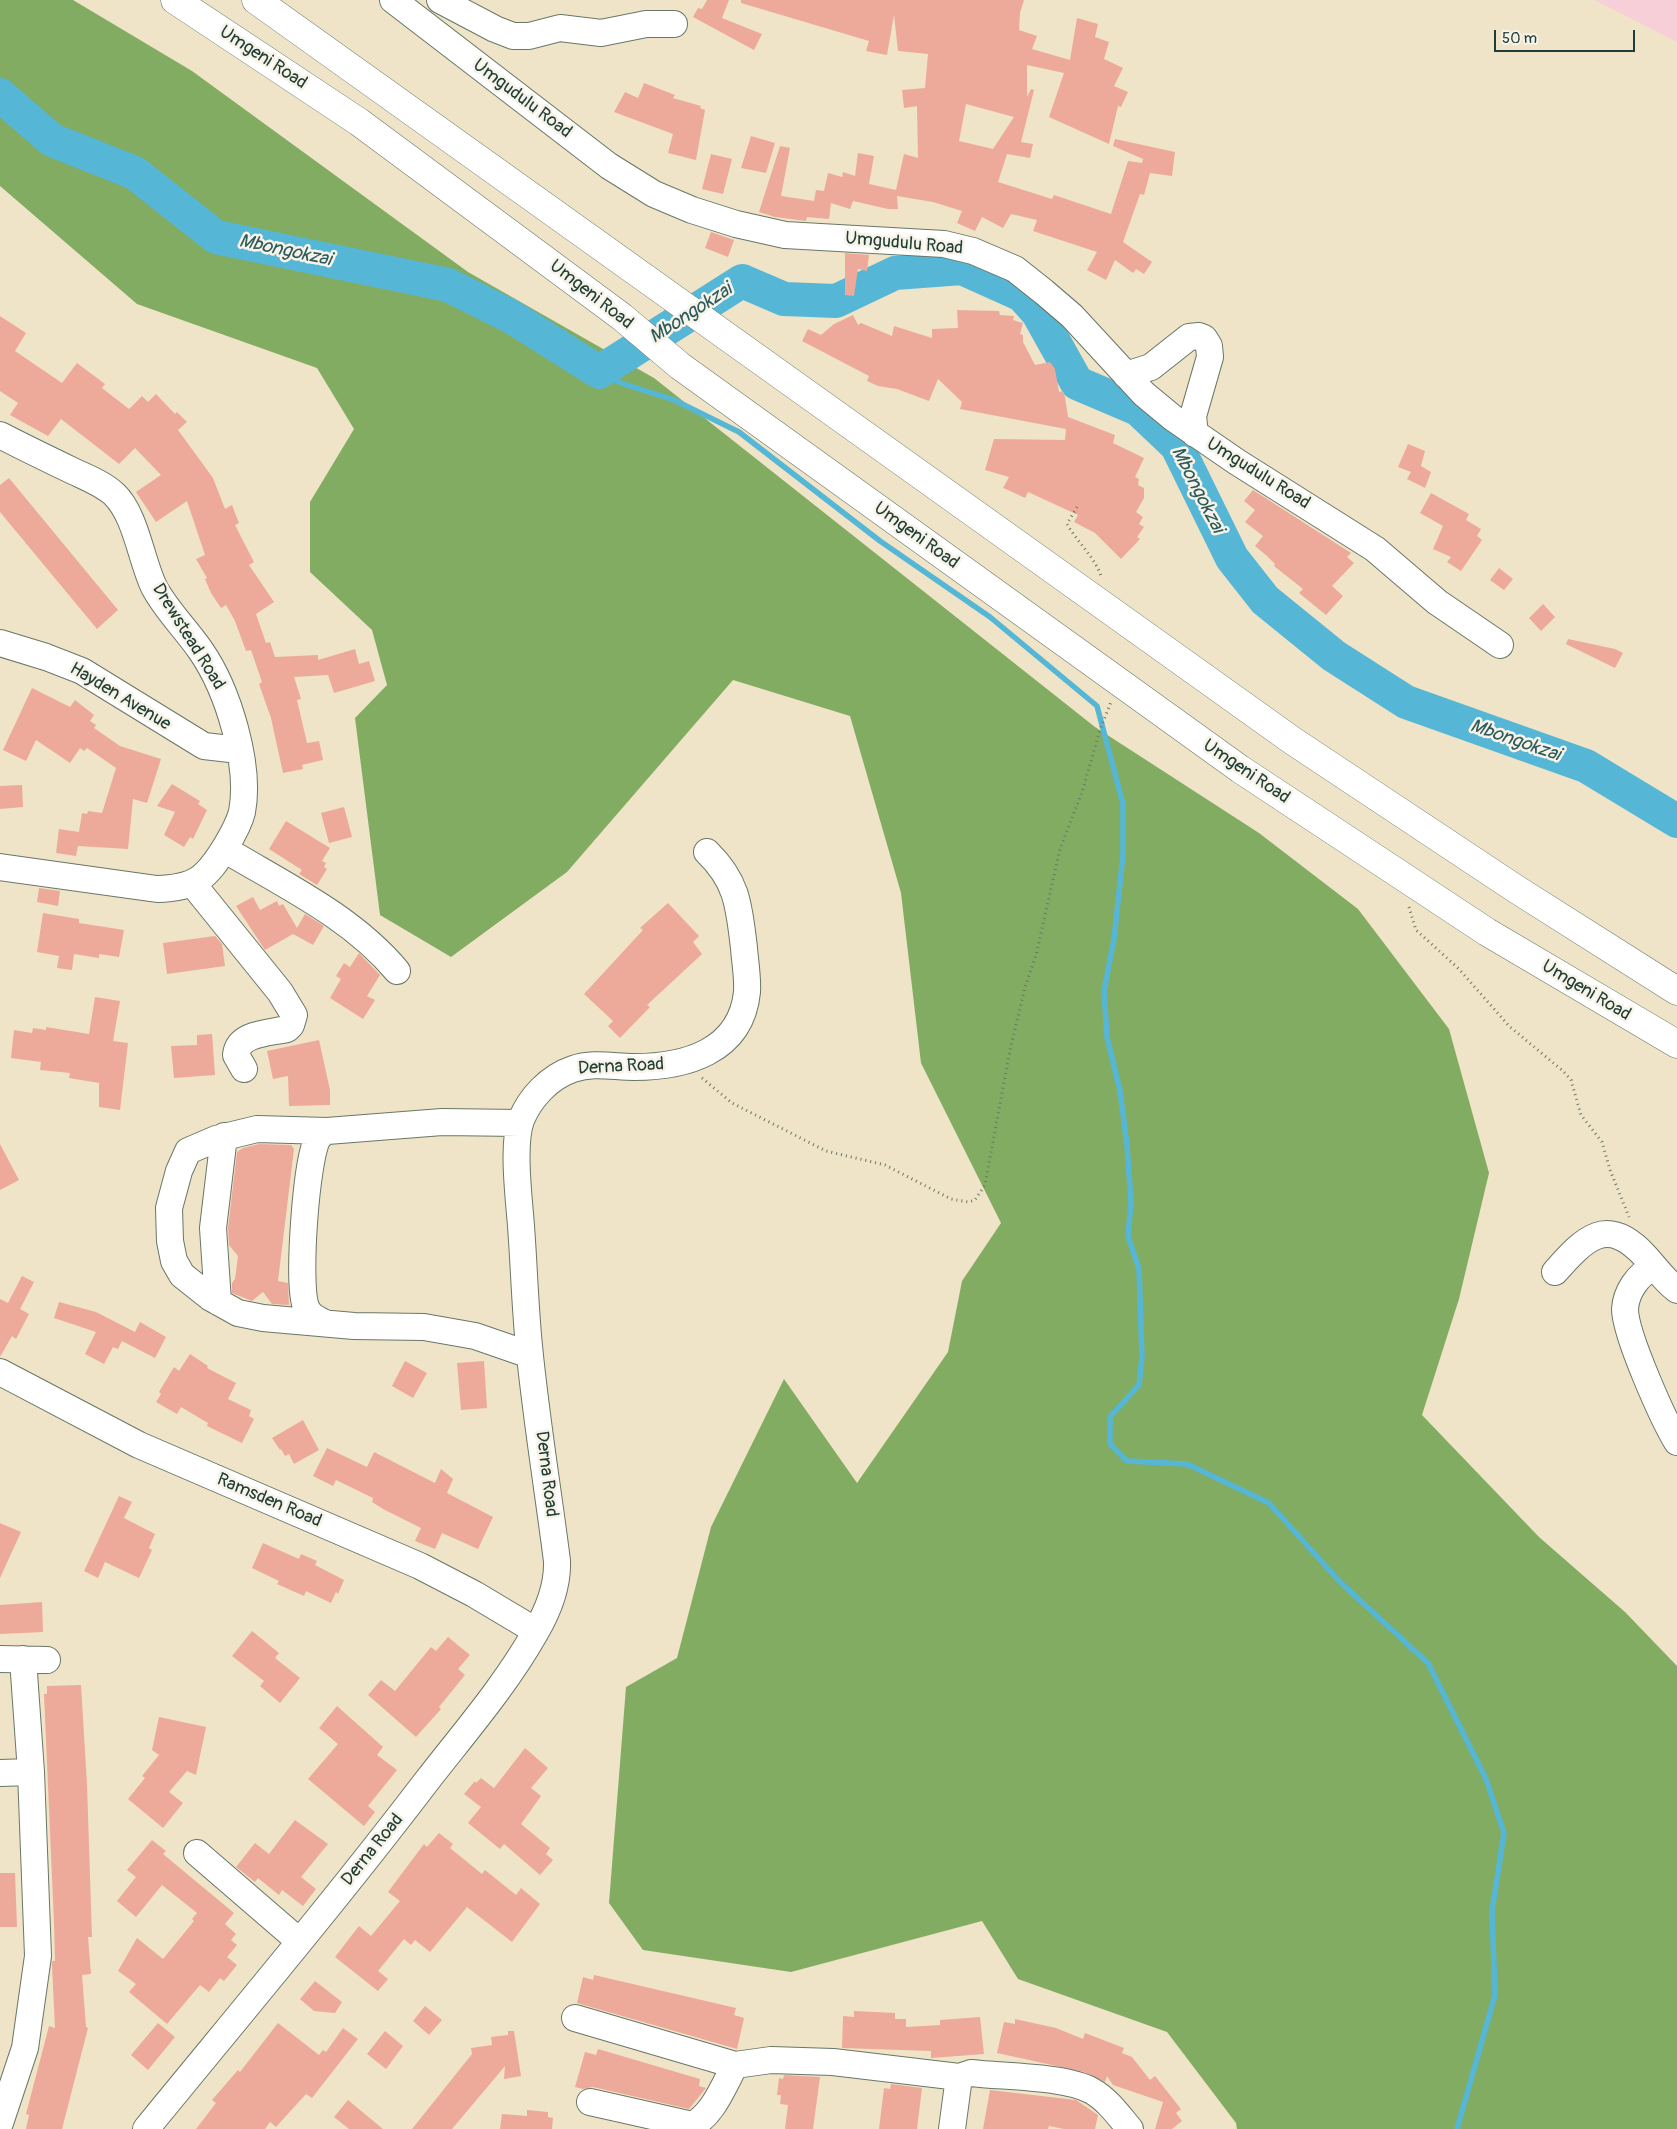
<!DOCTYPE html>
<style>
body{margin:0}
#map{position:relative;width:1677px;height:2129px;overflow:hidden;background:#efe4c7;font-family:Pangolin,sans-serif}
canvas{display:block}
.scale{position:absolute;left:1494px;top:30px;width:141px;height:22px;box-sizing:border-box;border:2px solid #1f3d34;border-top:0;padding-left:6px;font-size:15px;line-height:18px;white-space:nowrap;color:#1f3d34;-webkit-text-stroke:4px #f7f3e8;paint-order:stroke}
</style>
<div id="map">
<canvas width="1677" height="2129"></canvas>
<div class="scale">50 m</div>
</div>
<script>
const c = document.querySelector('canvas').getContext('2d');
c.lineJoin = 'round';
function paint(path, color) {
  c.fillStyle = color;
  c.fill(path, 'evenodd');
}
function stroke(path, color, width, dash) {
  c.strokeStyle = color;
  c.lineWidth = width;
  c.lineCap = dash ? 'butt' : 'round';
  c.setLineDash(dash || []);
  c.stroke(path);
}
function label(font, color, halo, rows, align = 'center') {
  c.font = font + ' Pangolin,sans-serif';
  c.lineWidth = 5;
  c.setLineDash([]);
  c.textBaseline = 'middle';
  c.strokeStyle = halo;
  c.fillStyle = color;
  for (const [text, x, y, turn = 0] of rows) {
    c.save();
    c.translate(x, y);
    c.rotate((+turn || 0) * Math.PI / 180);
    c.textAlign = isNaN(turn) ? turn : align;
    if (halo) c.strokeText(text, 0, 0);
    c.fillText(text, 0, 0);
    c.restore();
  }
}
const built = new Path2D(`
 M1595,0H1677V42Z`);
const forest = new Path2D(`
 M0,0H73L192,71L468,272L654,378L1095,727L1259,833L1358,909L1449,1029L1489,1173L1459,1299L1422,1415L1539,1537L1625,1612L1677,1666V2129H1237L1236,2123L1167,2032L1018,1979L982,1921L791,1972L643,1950L609,1903L626,1687L677,1658L711,1527L784,1379L857,1483L948,1352L962,1281L1001,1223L921,1063L901,893L850,716L733,680L567,872L451,957L380,915L355,718L387,685L372,630L310,572V502L354,429L317,368L137,304L0,186Z`);
const stream = new Path2D(`
 M599,372L621,383L674,400L739,432L880,541L990,617L1097,706L1123,804V855L1114,939L1104,991L1107,1037L1120,1091L1127,1145L1131,1202L1128,1236L1139,1269L1142,1357L1139,1385L1110,1417V1444L1127,1461L1187,1464L1269,1503L1340,1582L1428,1663L1486,1779L1504,1833L1492,1911L1495,1995L1457,2129`);
const river = new Path2D(`
 M0,95L52,140L135,173L216,237L448,285L512,317L599,372L742,281L784,299L836,301L895,273L962,268L1022,295L1038,313L1077,383L1138,409L1177,446L1232,558L1265,600L1334,656L1406,702L1586,766L1677,821`);
const building = new Path2D(`
 M707,0H729L722,18L762,34L754,50L693,17L698,8L702,9Z
 M741,0H1024L1020,13L1019,30L1037,36L1032,49L1070,60L1077,18L1098,24L1095,37L1109,42L1104,59L1123,68L1114,86L1128,92L1121,107L1118,106L1109,144L1049,117L1064,73L1027,65V97L1031,89L1034,90L1021,142L1033,144L1030,158L1007,154L998,182L1052,199L1054,195L1111,214L1128,161L1142,163L1143,159L1113,146L1115,139L1175,152L1172,176L1150,173L1144,195L1140,194L1123,242L1152,262L1144,274L1136,269L1133,273L1115,260L1106,280L1087,270L1097,252L1033,231L1037,220L1011,214L1003,228L982,217L975,231L957,223L962,211L933,202L897,196L898,209H888L853,201L850,209L831,203L829,219L807,217L806,221L775,217L759,212L780,146L790,148L781,196L814,201L816,190L824,191L828,173L842,177L843,172L855,176L858,153L874,156L869,184L896,190L904,154L918,158L917,106L904,108L902,90L925,88L928,54L898,51L894,15L887,55L866,51L869,41L741,3ZM966,104L1014,117L993,149L959,141Z
 M644,83L675,95L673,98L701,106L700,108L705,110L696,160L668,153L673,134L614,112L625,92L638,98Z
 M751,136L775,143L766,173L741,168Z
 M711,154L732,159L723,194L702,189Z
 M711,232L734,240L728,257L705,248Z
 M845,253L869,255L867,271L858,269L854,296L845,295Z
 M957,310L999,311L1000,315L1014,316L1013,320L1023,323L1020,334L1023,335V342L1035,365L1050,362L1055,369L1059,392L1063,391L1065,397L1068,417L1115,435L1113,443L1144,458L1135,477L1139,479L1138,485L1144,488V498L1136,512L1143,517L1139,524L1144,527L1137,537L1140,539L1121,559L1095,533L1074,522L1078,515L1028,492L1025,498L1008,490L1003,488L1009,477L985,470L994,439L1065,440L1066,429L960,409L962,402L938,379L929,401L897,389L878,386L867,381L869,376L802,341L808,329L821,335L834,324L853,315L858,325L861,323L892,336L894,326L932,338V329L958,328Z
 M0,316L26,333L15,351L62,383L77,363L105,384L102,388L129,409L142,396L148,402L156,394L175,414L177,412L187,422L178,430L213,478L225,509L232,505L239,523L235,525L254,562L249,565L274,602L256,614L266,643L270,642L275,657L318,655V660L355,649L359,664L369,661L375,681L334,693L328,675L294,677L301,699L297,700L307,743L319,741L323,760L302,765L303,769L283,773L271,718L259,684L262,682L251,650L246,651L235,621L226,605L221,608L211,593L205,579L207,578L196,559L205,555L187,501L156,522L136,492L161,475L135,448L119,464L61,419L48,436L10,415L18,403L0,391Z
 M1408,444L1425,451L1421,466L1431,472L1425,488L1407,479L1411,472L1398,467Z
 M9,478L118,610L97,629L0,512V485Z
 M1253,490L1351,553L1347,557L1354,563L1332,586L1343,596L1326,615L1299,593L1303,589L1274,566L1275,564L1267,556L1255,546L1263,536L1245,522L1255,510L1244,501Z
 M1431,493L1469,514L1466,520L1481,529L1477,536L1482,540L1461,571L1447,562L1451,557L1433,549L1443,526L1420,513Z
 M1499,568L1513,579L1504,590L1490,580Z
 M1543,604L1555,617L1541,631L1529,618Z
 M1568,639L1615,649L1623,653L1615,668L1566,644Z
 M32,688L70,707L75,700L94,715L90,721L96,725L94,728L120,746L161,759L147,803L133,799L128,849L78,846L76,856L56,853L59,829L79,832L82,813L87,814L88,811L102,813L116,768L87,748L84,751L80,748L70,763L36,740L26,761L3,750Z
 M172,784L200,801L198,804L207,810L193,839L190,837L184,847L164,835L175,812L157,806Z
 M22,785L23,807L0,809V786Z
 M344,807L352,837L329,843L321,813Z
 M286,821L330,848L322,861L326,863L324,867L327,869L317,885L299,874L302,870L269,849Z
 M39,888L60,891L58,906L37,902Z
 M253,897L260,910L277,901L279,906L283,904L297,928L305,914L324,926L313,945L293,934L265,950L236,906Z
 M668,903L699,936L693,942L702,954L647,1005L650,1007L620,1038L608,1026L613,1021L584,994L643,930L640,928Z
 M43,913L79,919V923L124,930L119,957L99,954V958L74,954L72,970L57,968L59,956L37,952Z
 M215,936L222,944L225,966L167,974L163,943Z
 M359,953L380,975L367,996L375,1000L363,1019L330,998L341,979L336,976L344,963L350,967Z
 M95,997L120,1001L113,1041L128,1043L120,1110L99,1107V1083L69,1078L70,1073L40,1070L41,1062L11,1058L14,1030L32,1033L33,1028L46,1030V1027L89,1034Z
 M212,1034L215,1075L174,1078L171,1046L197,1045V1035Z
 M319,1040L330,1090V1105L289,1106L288,1076L273,1079L267,1051Z
 M0,1144L19,1180L0,1190Z
 M259,1144L291,1145L294,1149L278,1281L288,1283L289,1305L272,1304L263,1292L252,1301L232,1293V1283L235,1279L238,1256L229,1245L228,1228L237,1152L243,1148Z
 M22,1276L34,1282L20,1309L29,1314L16,1339L12,1336L0,1357V1299L8,1303Z
 M59,1302L96,1312L135,1332L140,1322L166,1337L155,1358L122,1341L118,1349L113,1347L104,1364L85,1354L96,1332L54,1318Z
 M190,1354L208,1366L207,1368L236,1383L228,1399L251,1410L249,1416L254,1419L242,1443L207,1426L208,1423L181,1407L177,1414L156,1402L161,1394L159,1392L174,1367L179,1371Z
 M405,1361L427,1373L413,1398L392,1386Z
 M484,1361L487,1408L461,1410L457,1363Z
 M303,1420L319,1450L294,1464L289,1454L285,1456L281,1449L280,1450L272,1438Z
 M327,1448L367,1467L374,1452L435,1483L441,1469L453,1479L447,1493L493,1517L478,1549L442,1533L435,1549L415,1541L421,1528L383,1509L372,1502L373,1498L336,1480L333,1486L313,1476Z
 M119,1496L132,1502L124,1518L155,1534L149,1548L152,1550L139,1578L105,1562L98,1578L84,1571Z
 M0,1523L21,1532L0,1578Z
 M263,1543L299,1559L301,1554L317,1561L315,1565L344,1580L338,1594L336,1592L331,1603L306,1591L304,1596L277,1584L279,1581L252,1568Z
 M42,1602L43,1632L0,1634V1605Z
 M252,1631L279,1653L275,1658L300,1678L280,1703L260,1686L264,1681L232,1656Z
 M448,1637L470,1655L458,1669L465,1675L439,1707L441,1709L416,1737L368,1695L381,1680L395,1691L431,1647L436,1651Z
 M81,1685L87,1784L92,1937H88L91,1974L82,1975L86,2027L88,2028L62,2129H26L29,2115L26,2114L49,2026L55,2028L52,1966V1961H55L54,1923L44,1694H47V1686Z
 M337,1706L383,1747L377,1755L397,1770L368,1806L375,1812L364,1826L308,1779L338,1744L319,1728Z
 M159,1717L206,1727L196,1775L187,1771L169,1792L183,1803L163,1828L128,1799L145,1778L142,1776L159,1755L152,1750Z
 M525,1748L548,1768L531,1788L541,1796L521,1824L550,1848L546,1854L553,1860L540,1875L504,1844L500,1849L468,1823L481,1807L464,1794L475,1781L476,1783L481,1778L494,1788Z
 M295,1820L328,1844L301,1877L316,1889L303,1906L282,1890L279,1895L258,1878L255,1882L236,1867L255,1843L269,1854Z
 M439,1833L453,1844L450,1848L482,1874L485,1870L516,1895L521,1888L540,1904L512,1942L467,1907L430,1952L415,1940L411,1945L404,1939L378,1971L388,1979L378,1991L335,1957L359,1926L371,1936L400,1901L388,1892L424,1844L427,1847Z
 M152,1840L166,1851L163,1854L234,1913L225,1924L236,1934L231,1940L237,1945L227,1957L237,1965L224,1981L220,1978L209,1992L200,1985L167,2024L129,1992L136,1984L118,1971L137,1938L163,1959L194,1921L192,1919L197,1913L162,1885L136,1917L117,1901L136,1877L127,1870Z
 M0,1873H15L17,1927H0Z
 M594,1975L736,2008L734,2015L744,2018L737,2049L577,2003L583,1977L593,1980Z
 M315,1981L342,2002L335,2013L314,2011L300,1999Z
 M425,2006L442,2020L429,2035L413,2021Z
 M854,2011L895,2013V2019H906V2027L940,2025V2020L980,2017L984,2054L931,2058V2051L842,2048L843,2016L854,2017Z
 M1015,2019L1056,2028L1083,2039L1085,2033L1124,2048L1122,2053L1132,2057L1150,2080L1155,2076L1181,2109L1176,2113L1182,2121L1172,2129H1155L1163,2102L1113,2085L1107,2076L1105,2082L1084,2072L997,2053L1004,2022L1015,2024Z
 M158,2023L175,2037L148,2070L131,2055Z
 M278,2023L319,2055L323,2050L326,2052L343,2028L358,2039L312,2098L306,2094L276,2127L270,2122L265,2129H196L216,2103L212,2100L238,2070L240,2072Z
 M385,2031L403,2046L386,2069L367,2054Z
 M508,2031H514L521,2076L504,2079L505,2066L452,2129H412L472,2054L471,2048L492,2045L491,2037L508,2035Z
 M598,2049L700,2079L699,2086L706,2088L689,2109L593,2087L583,2089L575,2087L585,2052L596,2055Z
 M784,2075L820,2077L813,2129H785L788,2105L780,2104L781,2095H777L779,2078L783,2079Z
 M891,2084L922,2088L917,2129H879L884,2088L890,2089Z
 M990,2090L1076,2100L1098,2115L1095,2129H1064L1049,2126L1048,2129H983Z
 M348,2100L383,2129H349L334,2117Z
 M527,2110L548,2112V2117L553,2118L552,2129H500L502,2114L527,2116Z`);
const path = new Path2D(`
 M1077,507L1067,524C1077,542 1094,556 1101,576
 M1409,907L1416,930L1459,969L1509,1026L1563,1071L1571,1080L1581,1115L1602,1142L1610,1170L1629,1217
 M702,1078L732,1103L826,1151L885,1165L951,1199L968,1202L975,1200L985,1185L1010,1050L1025,987L1036,955L1060,849L1082,792L1101,727L1111,702`);
const minor = new Path2D(`
 M393,0L609,166L654,194L692,210L736,224L785,235L944,244L973,251L1015,269L1044,292L1072,316L1144,394L1173,418L1237,462L1375,549L1437,602L1500,645
 M440,0L495,29L513,36H529L560,28L601,33L646,24H674
 M1126,375L1151,367L1189,337L1199,336L1204,338L1209,346L1210,357L1193,416L1195,434
 M0,435C25,448 50,460 75,472C88,478 103,484 114,494C136,515 141,560 154,587C166,610 186,629 201,651C228,690 251,765 242,812C239,824 232,836 226,846C206,879 195,888 157,889L0,867
 M0,643L46,657L82,671L204,746L239,750
 M224,849C284,885 352,917 397,971
 M192,883L280,992L294,1015L291,1025L287,1029C269,1033 238,1033 236,1055L244,1069
 M520,1123L442,1122L327,1131L257,1129L216,1139L188,1151L179,1171L169,1208L170,1241L174,1261L182,1275L211,1298L238,1313L263,1318L354,1326L424,1327L475,1336L530,1355
 M1654,1267C1638,1274 1626,1292 1625,1309C1625,1334 1663,1419 1677,1442
 M1555,1272C1585,1238 1607,1215 1645,1256C1656,1268 1664,1280 1677,1290
 M218,1302L213,1228L224,1136
 M323,1322C315,1318 309,1315 306,1307C297,1284 306,1158 318,1138C320,1135 324,1133 327,1131
 M0,1372L139,1445L420,1566L474,1594L536,1631
 M0,1659L47,1660
 M0,1773L31,1772
 M197,1853L299,1941
 M575,2018L735,2065L771,2060L833,2062L959,2077L971,2073C1004,2077 1065,2076 1092,2091C1108,2100 1119,2116 1130,2129
 M590,2102L692,2125C713,2115 724,2085 735,2065
 M0,2123L25,2048L38,1956L31,1772L23,1659
 M146,2129C240,2014 336,1900 426,1782C464,1733 505,1686 535,1633C548,1611 558,1587 557,1561C548,1490 536,1418 529,1346C525,1306 524,1266 521,1226C519,1199 512,1145 521,1120C530,1098 549,1077 573,1069C593,1062 614,1067 634,1067C685,1067 741,1052 747,992C748,978 745,962 744,948C739,907 738,882 707,852
 M952,2129L959,2077`);
const highway = new Path2D(`
 M175,0L359,122L622,317L680,366L1240,769L1487,932L1677,1044
 M256,0L1293,741L1516,889L1677,991`);
const streetNames = [
 ["Umgeni Road",263,58,33],
 ["Umgudulu Road",522,99,37],
 ["Umgudulu Road",904,244,5],
 ["Umgeni Road",591,295,38],
 ["Umgudulu Road",1258,474,32],
 ["Umgeni Road",916,536,36],
 ["Drewstead Road",188,637,58],
 ["Hayden Avenue",120,697,31],
 ["Umgeni Road",1246,772,34],
 ["Umgeni Road",1586,991,31],
 ["Derna Road",621,1067,-3],
 ["Derna Road",546,1474,83],
 ["Ramsden Road",269,1501,23],
 ["Derna Road",373,1850,-51]
];
const waterNames = [
 ["Mbongokzai",285,251,12],
 ["Mbongokzai",691,314,-33],
 ["Mbongokzai",1197,490,63],
 ["Mbongokzai",1515,741,19]
];
paint(built, '#f6cfd8');
paint(forest, '#83ac63');
stroke(stream, '#56b6d5', 5.5);
stroke(river, '#56b6d5', 34);
paint(building, '#edaa9a');
stroke(minor, '#687767', 28);
stroke(highway, '#687767', 29);
stroke(path, '#687767', 3, [1, 4]);
stroke(minor, '#fff', 26);
stroke(highway, '#fff', 28);
label('18px', '#1f3d34', '#f7f3e8', streetNames);
label('italic 19px', '#2d5b5c', '#f7f3e8', waterNames);
</script>
